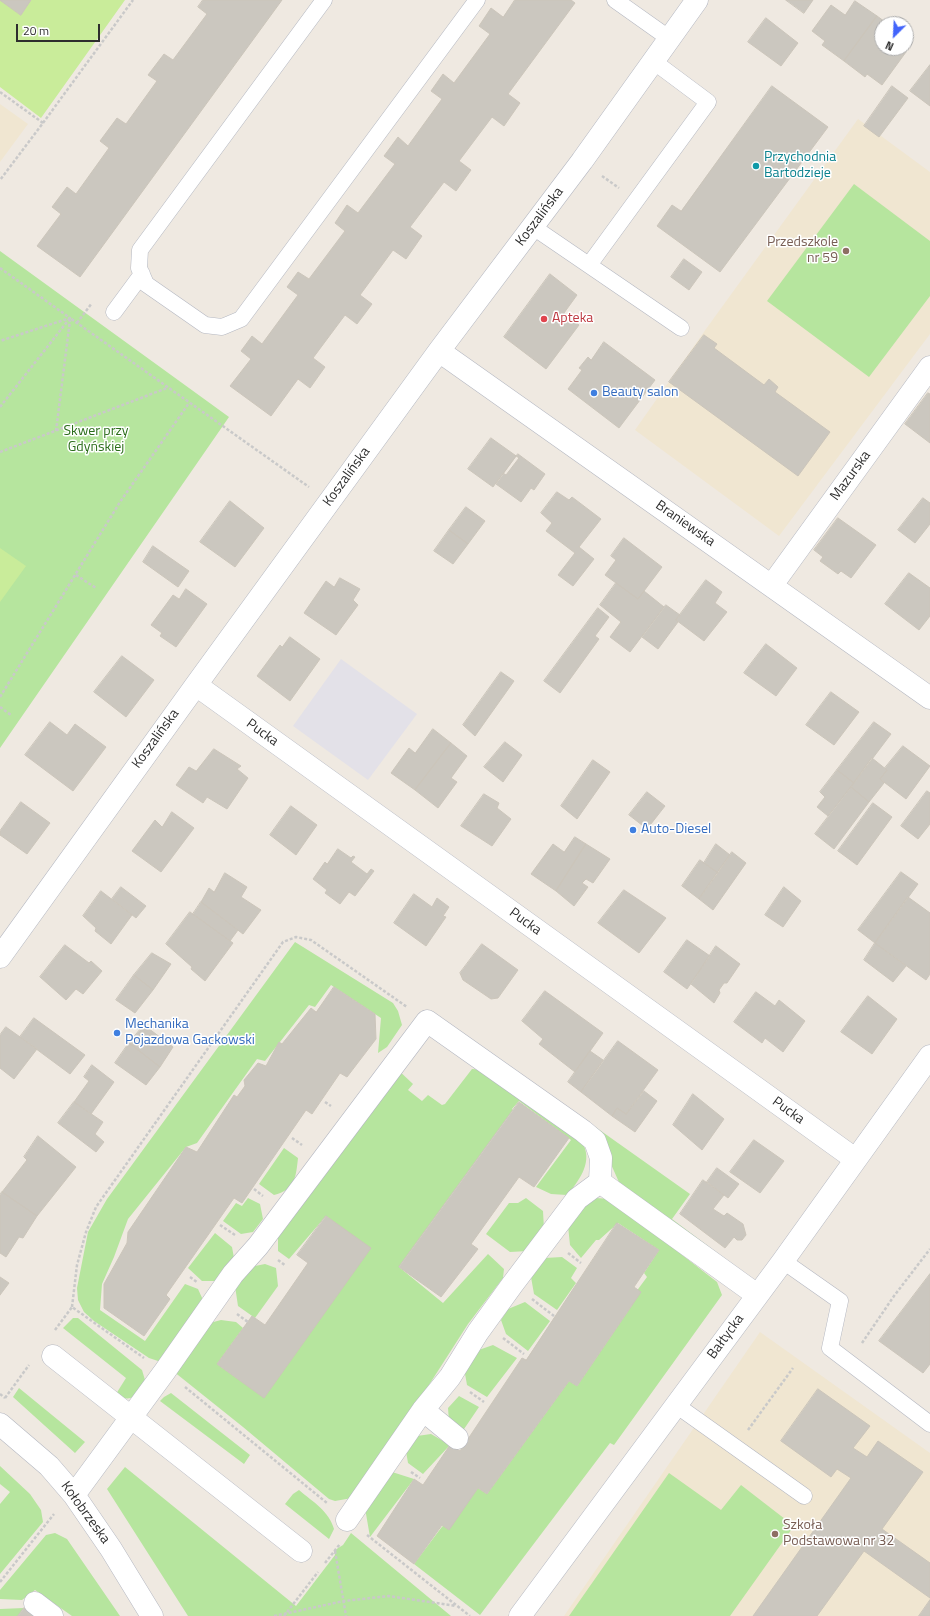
<!DOCTYPE html>
<meta charset="utf-8">
<style>
body{margin:0}
#map{position:relative;width:930px;height:1616px;overflow:hidden;background:#efe9e1;font-family:"Titillium Web",sans-serif}
canvas{display:block}
.north{position:absolute;left:874px;top:16px;width:40px;height:40px;box-sizing:border-box;background:#fff;border:1px solid #ababab;border-radius:50%;rotate:204deg;font-size:11px;font-weight:700;line-height:16px;text-align:center;color:#2e2e2e}
.north::after{content:'';display:block;margin:auto;width:14px;height:18px;background:#4264fb;clip-path:polygon(50% 0,100% 100%,50% 72%,0 100%)}
.scale{position:absolute;left:16px;top:24px;width:84px;height:18px;box-sizing:border-box;border:2px solid #2e2e2e;border-top:0;padding-left:5px;font-size:12px;line-height:14px;white-space:nowrap;color:#2e2e2e;-webkit-text-stroke:3px #fff;paint-order:stroke}
</style>
<div id="map">
<canvas width="930" height="1616"></canvas>
<div class="north">N</div>
<div class="scale">20 m</div>
</div>
<script>
const c = document.querySelector('canvas').getContext('2d');
c.lineJoin = 'round';
function paint(path, color) {
  c.fillStyle = color;
  c.fill(path, 'evenodd');
}
function stroke(path, color, width, dash) {
  c.strokeStyle = color;
  c.lineWidth = width;
  c.lineCap = dash ? 'butt' : 'round';
  c.setLineDash(dash || []);
  c.stroke(path);
}
function label(font, color, halo, rows, align = 'center') {
  c.font = font + ' "Titillium Web",sans-serif';
  c.lineWidth = 3;
  c.setLineDash([]);
  c.textBaseline = 'middle';
  c.strokeStyle = halo;
  c.fillStyle = color;
  for (const [text, x, y, turn = 0] of rows) {
    c.save();
    c.translate(x, y);
    c.rotate((+turn || 0) * Math.PI / 180);
    c.textAlign = isNaN(turn) ? turn : align;
    if (halo) c.strokeText(text, 0, 0);
    c.fillText(text, 0, 0);
    c.restore();
  }
}
const industrial = new Path2D(`
 M341,659L417,714L368,780L293,726Z`);
const education = new Path2D(`
 M0,104L28,124L0,162Z
 M858,119L930,172V334L779,536L635,430L706,329Z
 M760,1332L930,1453V1616H564Z`);
const green = new Path2D(`
 M854,184L930,241V296L869,377L767,301Z
 M0,251L229,417L0,748Z
 M295,942L393,1003L398,1011L402,1025L387,1047L378,1053L381,1018L331,985L315,1007L309,1005L265,1061L257,1059L197,1143L186,1147L128,1219L114,1257L102,1284L100,1310L145,1341L185,1284L198,1289L203,1300L164,1363L149,1358L94,1321L84,1312L78,1300L77,1288L88,1232L107,1199Z
 M396,1068L413,1084L408,1090L422,1101L428,1095L442,1105L445,1104L472,1069L484,1070L573,1134C576,1138 582,1142 584,1146C592,1164 578,1182 567,1195L551,1194L536,1187L571,1140L519,1101L512,1109L513,1110L399,1267L443,1303L488,1254L504,1269L503,1278L468,1324L386,1452L352,1498L335,1501L329,1499L243,1427L173,1371L206,1324L221,1320L236,1322L243,1328L217,1364L264,1397L368,1251L326,1216L289,1259L278,1251V1233Z
 M594,1126L690,1194L672,1219L728,1261L622,1189Z
 M284,1148L298,1158C296,1177 295,1190 274,1195L259,1184Z
 M248,1198L260,1204L263,1219L253,1232L241,1234L223,1221L236,1203L242,1206Z
 M526,1198L543,1211L544,1229L528,1251L510,1252L486,1234L509,1203H518Z
 M596,1198L610,1199L717,1282L722,1295L614,1445L610,1443L480,1615L414,1564L441,1528L478,1488L487,1494L569,1381L577,1386L632,1305L630,1300L647,1277L644,1273L659,1250L618,1223L599,1240H596L581,1258L570,1245L568,1226L582,1204Z
 M215,1233L232,1247L234,1258L217,1281H202L188,1268Z
 M562,1257L577,1268L571,1278L576,1283L557,1310L534,1294L531,1277L545,1258Z
 M265,1264L276,1268L278,1286L255,1318L238,1306L235,1286L250,1267Z
 M525,1302L550,1321L528,1351L506,1334L501,1320L508,1309Z
 M73,1318H78L142,1370L145,1380C138,1394 132,1405 116,1394L126,1378L63,1328Z
 M493,1345L517,1358L487,1397L467,1385L464,1368L473,1352Z
 M19,1388L85,1442L75,1453L13,1397Z
 M171,1393L250,1455L244,1464L160,1401L164,1397Z
 M459,1396L479,1407L462,1432L449,1421L448,1408Z
 M431,1434L450,1445L423,1474L408,1463L406,1451L417,1436Z
 M0,1466L30,1494L41,1510L43,1522L0,1574V1504L10,1492L0,1484Z
 M125,1467L296,1606L335,1555V1550L343,1545L351,1533L451,1616H188L107,1489Z
 M389,1471L414,1479L370,1537L365,1508Z
 M669,1473L721,1510L741,1485L794,1526L730,1616H569Z
 M299,1490C313,1502 329,1511 334,1529L329,1539L285,1504L293,1494Z
 M55,1533L67,1539L120,1616H72L35,1590L22,1600L0,1599V1590L46,1535Z
 M24,1608L18,1616H0V1609Z`);
const pitch = new Path2D(`
 M0,0H125L41,118L0,87Z
 M0,548L26,566L0,602Z`);
const building = new Path2D(`
 M0,0H31L21,15Z
 M203,0H282L80,277L37,246L61,214L52,207L67,187L76,194L109,148L100,141L117,118L126,124L157,81L148,75L164,54L173,60L207,14L198,7Z
 M515,0H571L575,3L508,94L520,103L504,126L492,117L459,161L471,170L456,191L444,182L410,227L422,236L406,259L393,250L360,295L372,304L357,324L345,315L313,358L325,367L310,388L298,379L271,416L230,386L251,359L241,351L252,336L262,344L298,295L287,287L298,272L309,279L345,231L335,223L347,205L358,213L395,164L384,156L398,137L408,146L442,99L431,91L443,74L454,83L490,34L479,26L491,8L503,17Z
 M786,0H813L804,13Z
 M855,1L877,16L844,61L822,45L825,41L812,31L831,5L845,15Z
 M877,16L888,24H882V48H901L906,52L882,85L867,74L865,77L844,61Z
 M766,18L798,43L781,66L748,42Z
 M930,65V106L910,91Z
 M772,86L828,127L720,272L657,226L672,205L681,211Z
 M892,86L908,98L879,137L864,126Z
 M684,259L702,272L689,290L671,277Z
 M550,274L577,295L564,313L579,325L546,369L504,337Z
 M704,335L717,344L714,348L764,385L769,379L778,387L775,392L830,432L798,476L669,382Z
 M604,342L655,380L619,428L568,389L582,370L579,368L588,357L591,360Z
 M928,393L930,394V443L905,424Z
 M491,438L519,458L506,475L503,473L493,487L468,469Z
 M518,454L545,474L534,490L531,488L521,502L496,484Z
 M557,492L569,500L572,497L601,519L579,547L594,559L573,586L558,575L575,553L546,531L552,523L541,513Z
 M923,498L930,503V524L915,543L898,530Z
 M230,501L264,528L235,567L200,542Z
 M466,507L485,521L468,544L449,530Z
 M838,518L876,545L851,578L841,571L838,574L820,561L823,557L814,550Z
 M449,530L468,544L453,564L434,551Z
 M624,538L662,567L638,599L605,575L616,560L611,556Z
 M153,546L189,571L178,587L143,562Z
 M909,573L930,588V616L919,630L885,604Z
 M340,578L360,589L353,600L358,605L336,635L304,613L326,581L334,587Z
 M706,580L722,592L715,603L727,612L704,641L676,620Z
 M616,583L638,599L644,591L664,607L630,652L610,637L621,622L600,605Z
 M186,589L207,604L176,647L160,636L162,633L151,625L173,595L179,599Z
 M666,605L680,615L676,620L678,622L658,649L642,637Z
 M598,608L609,617L595,636L599,639L560,693L544,681Z
 M290,637L320,659L290,701L257,676L280,645L282,647Z
 M766,644L797,668L776,696L744,673Z
 M122,656L154,680L126,717L94,692Z
 M501,672L514,681L475,736L463,725Z
 M831,692L859,712L834,745L806,725Z
 M50,722L67,735L75,724L106,747L73,791L25,755Z
 M874,722L891,734L854,783L837,770Z
 M433,729L451,743L415,790L391,773L409,748L415,753Z
 M505,742L522,755L503,782L484,767Z
 M451,743L467,756L451,778L457,782L438,808L415,790Z
 M903,746L930,766L906,799L880,779L887,770L885,768Z
 M214,749L241,766L237,769L248,778L227,809L207,797L203,803L176,785L189,767L196,771Z
 M872,758L887,770L880,779L884,783L869,802L851,787Z
 M593,760L610,772L577,819L561,806Z
 M837,770L854,783L828,816L817,807L825,797L820,792Z
 M851,787L869,802L834,849L815,834Z
 M927,791L930,793V824L918,839L901,826Z
 M647,792L665,806L647,829L629,815Z
 M484,794L499,803L497,808L511,819L492,846L461,826Z
 M21,802L50,823L27,854L0,835V831Z
 M873,803L892,817L857,865L838,851Z
 M291,806L317,825L296,855L270,835Z
 M172,812L194,828L161,872L132,851L155,820L162,827Z
 M575,837L586,844L556,891L531,874L553,844L564,852Z
 M586,844L610,859L593,883L586,879L582,883L588,887L574,906L556,891Z
 M716,844L730,855L718,873L704,863Z
 M338,849L351,858L353,856L355,857L351,862L367,874L371,869L374,871L355,896L349,892L340,904L325,893L327,890L313,879L325,862L327,864Z
 M732,852L746,863L713,910L699,899Z
 M700,860L718,873L699,899L682,886Z
 M901,872L918,884L875,943L858,930Z
 M225,873L247,887L241,897L261,910L243,934L201,902L209,888L214,892Z
 M121,887L146,906L136,918L112,899Z
 M784,887L801,901L783,927L765,915Z
 M624,890L666,918L639,953L598,923Z
 M101,891L132,915L111,944L95,931L96,928L83,916Z
 M414,894L432,907L437,898L449,907L443,916L446,917L426,946L394,923Z
 M908,897L930,913V974L926,980L875,943Z
 M201,902L238,930L230,941L193,914Z
 M190,912L233,943L205,981L191,969L192,967L166,944Z
 M687,940L710,956L687,989L664,972Z
 M875,943L906,966L893,982L864,960Z
 M482,944L518,970L498,998L491,999L463,980L460,973Z
 M65,945L89,963L91,961L102,971L83,994L76,989L66,1000L40,977Z
 M716,946L740,964L727,983H724L719,990L720,993L714,1003L691,984Z
 M152,953L171,964L153,990L134,975Z
 M134,975L153,990L135,1013L116,1000Z
 M334,987L375,1014L376,1039L347,1077L340,1073L312,1114L306,1110L242,1203L234,1198L166,1295L170,1299L144,1336L104,1308V1284L127,1243L128,1232L186,1147L197,1152L234,1095L237,1097L245,1086L244,1080L258,1063L266,1066L279,1042L282,1044L311,1008L316,1012Z
 M545,991L603,1033L575,1072L539,1044L543,1039L522,1021Z
 M756,992L775,1006L779,1000L805,1021L783,1052L765,1038L762,1043L734,1022Z
 M868,996L897,1019L872,1054L841,1032Z
 M34,1018L85,1055L70,1074L20,1037Z
 M144,1025L173,1047L160,1067L129,1043Z
 M6,1027L37,1049L14,1079L0,1068V1035Z
 M618,1041L658,1070L626,1114L617,1108L612,1116L581,1092Z
 M129,1043L160,1067L146,1085L115,1063Z
 M590,1051L603,1060L581,1092L568,1082Z
 M92,1065L114,1082L91,1114L74,1102L89,1081L84,1077Z
 M644,1091L657,1101L635,1132L612,1116L617,1108L626,1114Z
 M693,1094L724,1119L702,1150L673,1125Z
 M74,1102L103,1122L95,1134L104,1142L96,1152L58,1123Z
 M519,1102L569,1138L534,1187L519,1177L471,1244L478,1249L441,1297L399,1267Z
 M38,1136L76,1167L37,1216L2,1192L27,1160L24,1157Z
 M754,1140L784,1161L760,1193L730,1172Z
 M717,1168L739,1184L728,1198L707,1182Z
 M703,1180L724,1195L713,1209L724,1216L727,1213L743,1224L746,1235L742,1240H737L734,1237L725,1248L680,1214Z
 M2,1192L37,1216L23,1238L19,1237L6,1257L0,1253V1195Z
 M326,1216L371,1248L264,1398L217,1364L252,1316L265,1325L308,1263L297,1255Z
 M617,1223L659,1250L634,1287L641,1292L577,1386L569,1381L487,1494L478,1488L449,1530L442,1525L414,1564L377,1536L414,1479L423,1485L450,1445L460,1451L522,1358L526,1360Z
 M930,1274V1364L923,1373L879,1341Z
 M0,1277L9,1283L0,1295Z
 M818,1389L870,1426L853,1448L867,1457L878,1441L923,1472L882,1529L930,1563V1598L864,1551L817,1616H753L851,1478L837,1469L831,1477L781,1441Z
 M930,1600V1616H919Z
 M24,1608L35,1616H18Z`);
const path = new Path2D(`
 M0,92L43,123L0,180
 M43,123L133,0
 M602,176L619,188
 M0,268L70,318L0,341
 M77,323L92,303
 M0,407L70,318L309,487
 M56,431L70,320
 M0,452L167,388
 M76,575L96,588
 M0,697L120,502L189,403
 M0,707L11,715
 M325,1102L331,1106
 M292,1138L302,1145
 M254,1189L263,1196
 M220,1225L235,1235
 M568,1253L581,1263
 M278,1260L286,1266
 M190,1277L197,1282
 M532,1299L554,1316
 M72,1307L77,1265L86,1232L96,1207L283,942L296,937L311,940L407,1007
 M237,1314L248,1322
 M55,1330L72,1307L144,1358
 M503,1338L524,1354
 M862,1343L894,1296L930,1249
 M185,1387L327,1503
 M470,1392L484,1402
 M0,1394L5,1398
 M5,1398L29,1365
 M748,1430L793,1368
 M411,1472L420,1478
 M367,1535L470,1616
 M335,1551L346,1616
 M325,1563L340,1544
 M0,1582L54,1514
 M274,1616L344,1601L389,1596L456,1606
 M284,1616L318,1572`);
const lane = new Path2D(`
 M324,0L140,250L139,268L146,284L205,325L222,327L241,319L477,0
 M615,0L670,39
 M533,227L681,328
 M589,265L708,102L653,61
 M114,312L142,274
 M783,1261L840,1301L830,1348L930,1424
 M676,1405L804,1496`);
const street = new Path2D(`
 M439,351L930,698
 M772,585L930,367
 M196,685L855,1159
 M0,957L196,685L439,351L582,161L697,0
 M53,1356L301,1551
 M423,1410L457,1438
 M0,1424L49,1466L74,1495L111,1549L152,1616
 M74,1495L165,1371L233,1274L258,1246L427,1021L583,1131L595,1141L601,1158L600,1182L757,1295
 M347,1520L423,1410L450,1377L478,1332L512,1285L577,1199L600,1182
 M35,1603L52,1616
 M520,1616L783,1261L930,1056`);
const markers = [
 [756,166,4,"#0f9aa8"],
 [846,251,4,"#8d6e63"],
 [544,319,4,"#e0444e"],
 [594,393,4,"#3f7fe0"],
 [633,830,4,"#3f7fe0"],
 [117,1033,4,"#3f7fe0"],
 [775,1534,4,"#8d6e63"]
];
const cultureNames = [
 ["Przychodnia",764,158],
 ["Bartodzieje",764,174]
];
const streetNames = [
 ["Koszalińska",540,217,-53],
 ["Mazurska",851,476,-54],
 ["Koszalińska",347,477,-54],
 ["Braniewska",685,524,35],
 ["Pucka",262,733,36],
 ["Koszalińska",156,739,-54],
 ["Pucka",525,922,36],
 ["Pucka",788,1111,36],
 ["Bałtycka",726,1337,-54],
 ["Kołobrzeska",85,1513,54]
];
const educationNames = [
 ["Przedszkole",838,243],
 ["nr 59",838,259],
 ["Szkoła",783,1526,"left"],
 ["Podstawowa nr 32",783,1542,"left"]
];
const healthNames = [
 ["Apteka",552,319]
];
const shopNames = [
 ["Beauty salon",602,393],
 ["Auto-Diesel",641,830],
 ["Mechanika",125,1025],
 ["Pojazdowa Gackowski",125,1041]
];
const parkNames = [
 ["Skwer przy",96,432],
 ["Gdyńskiej",96,448]
];
paint(industrial, '#e3e1e8');
paint(education, '#f0e6d1');
paint(green, '#b6e59e');
paint(pitch, '#c9ec9a');
paint(building, '#cbc7bf');
stroke(building, '#cbc5ba', 1);
stroke(lane, '#b4b7c1', 17);
stroke(street, '#b4b7c1', 23);
stroke(path, '#c9c9c9', 2.5, [3, 2]);
stroke(lane, '#fff', 16);
stroke(street, '#fff', 22);
for (const [x, y, r, color] of markers) {
  const dot = new Path2D();
  dot.arc(x, y, r, 0, 2 * Math.PI);
  c.fillStyle = color;
  c.fill(dot);
  stroke(dot, '#fff', 1.5);
}
label('14px', '#0d838f', '#fff', cultureNames, 'left');
label('14px', '#2e2e2e', '#fff', streetNames);
label('14px', '#785e54', '#fff', educationNames, 'right');
label('14px', '#be3a42', '#fff', healthNames, 'left');
label('14px', '#366cbe', '#fff', shopNames, 'left');
label('14px', '#2c6e1b', '#fff', parkNames);
</script>
